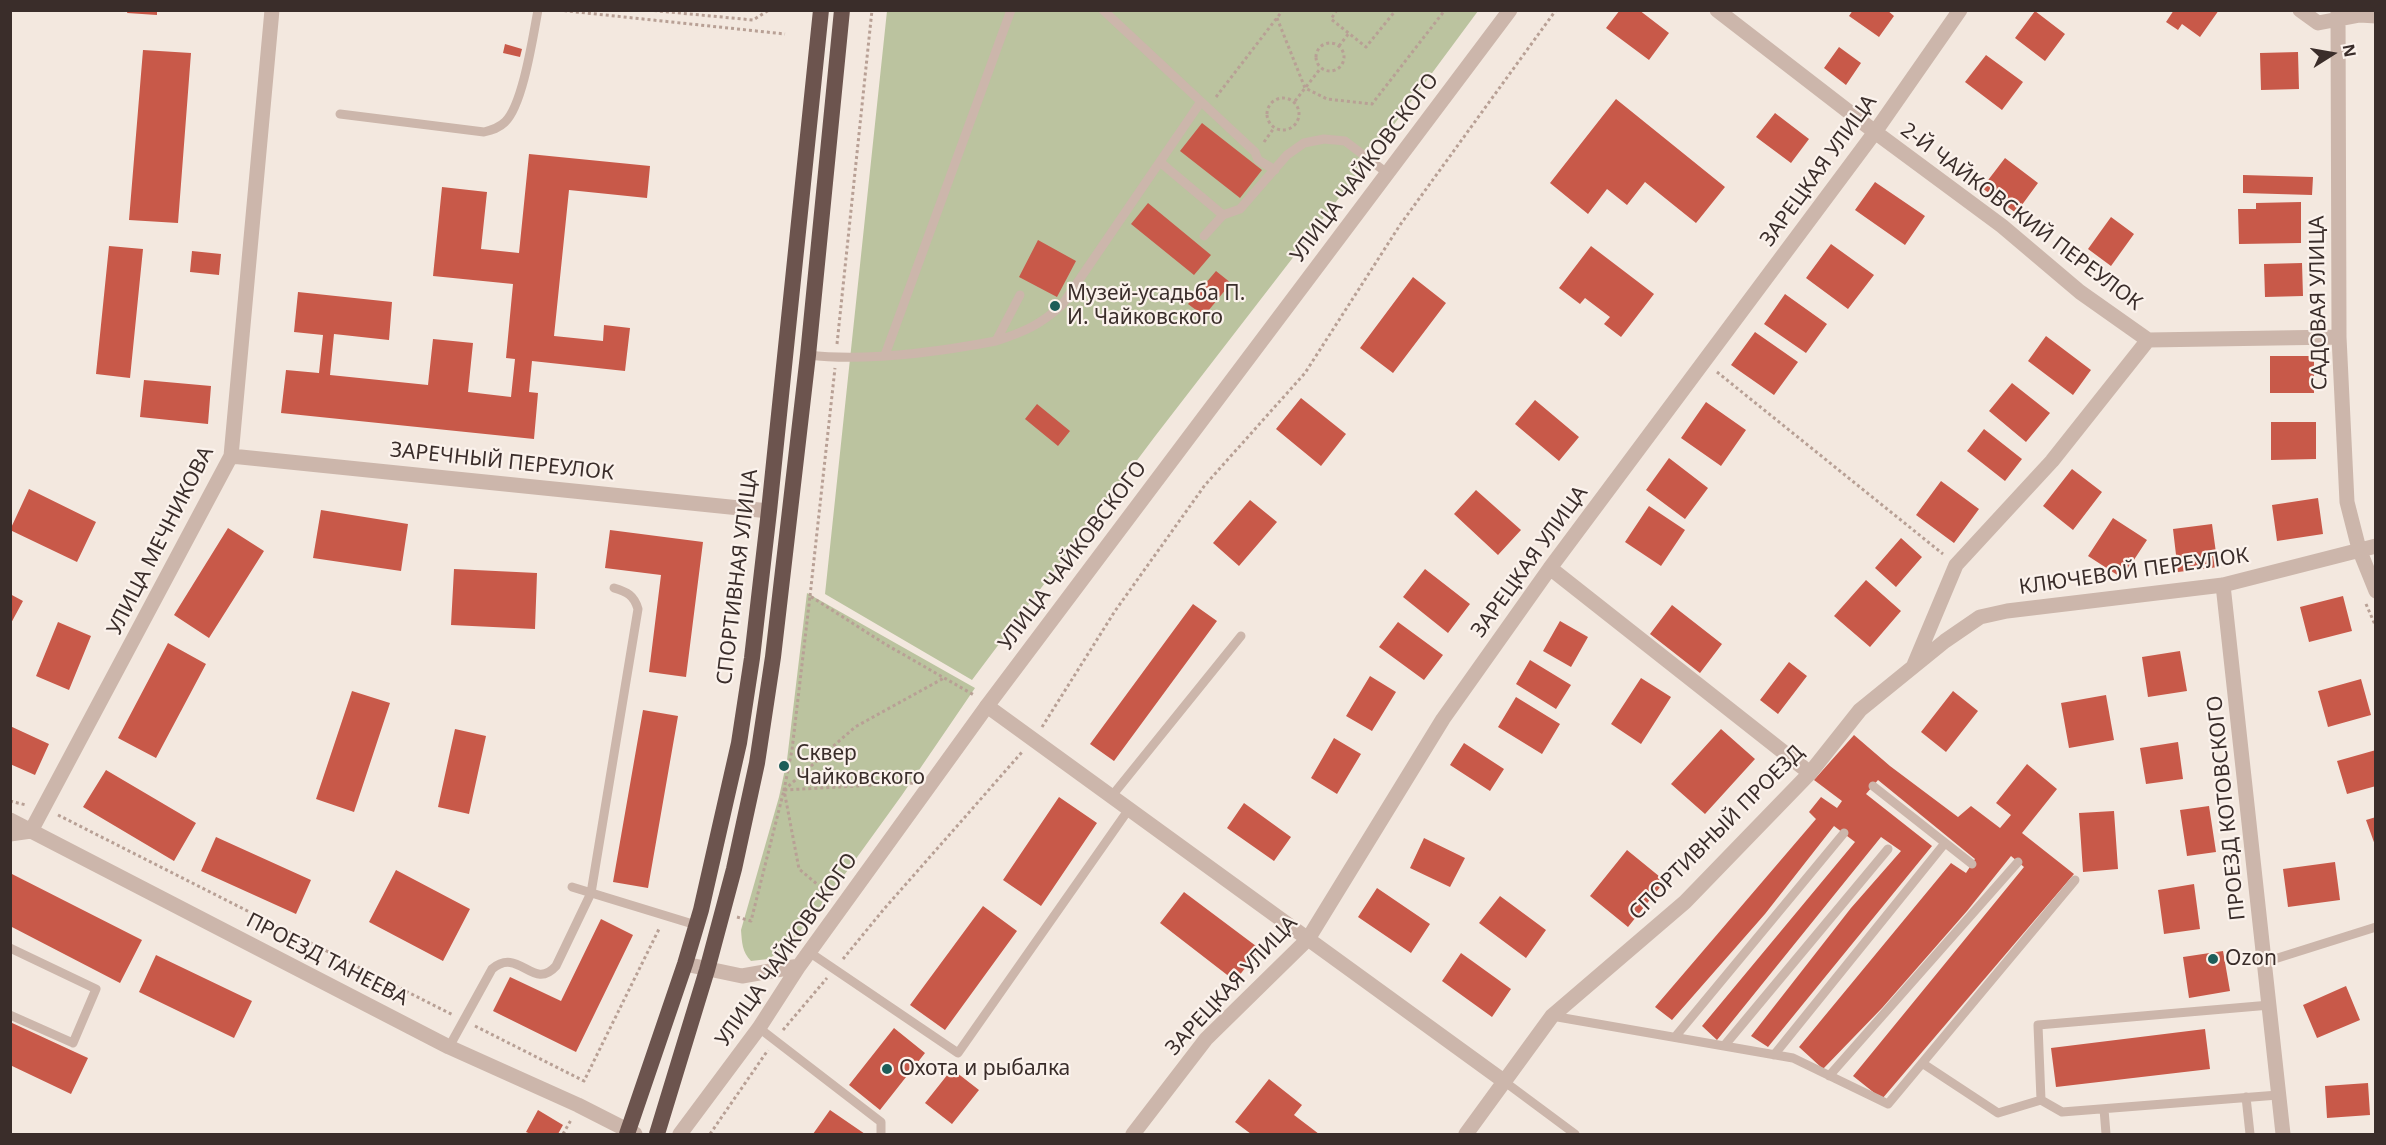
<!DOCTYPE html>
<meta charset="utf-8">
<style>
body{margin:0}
#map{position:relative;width:2386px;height:1145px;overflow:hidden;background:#f3e8df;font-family:"Noto Sans",sans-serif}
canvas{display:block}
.frame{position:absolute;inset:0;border:12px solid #3a2d2a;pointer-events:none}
.north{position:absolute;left:2302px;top:24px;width:60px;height:60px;-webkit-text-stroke:4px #fbf2ec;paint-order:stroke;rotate:79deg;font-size:16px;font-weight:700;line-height:24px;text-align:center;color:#3a2d2a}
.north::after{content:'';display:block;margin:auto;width:21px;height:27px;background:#3a2d2a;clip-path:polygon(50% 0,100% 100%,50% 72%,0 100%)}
</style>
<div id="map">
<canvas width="2386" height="1145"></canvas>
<div class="frame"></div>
<div class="north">N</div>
</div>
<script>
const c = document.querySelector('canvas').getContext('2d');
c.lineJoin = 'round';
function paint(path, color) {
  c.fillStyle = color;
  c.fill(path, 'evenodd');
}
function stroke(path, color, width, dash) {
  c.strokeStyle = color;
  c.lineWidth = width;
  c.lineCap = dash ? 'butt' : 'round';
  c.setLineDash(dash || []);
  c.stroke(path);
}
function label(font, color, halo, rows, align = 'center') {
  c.font = font + ' "Noto Sans",sans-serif';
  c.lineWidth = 4.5;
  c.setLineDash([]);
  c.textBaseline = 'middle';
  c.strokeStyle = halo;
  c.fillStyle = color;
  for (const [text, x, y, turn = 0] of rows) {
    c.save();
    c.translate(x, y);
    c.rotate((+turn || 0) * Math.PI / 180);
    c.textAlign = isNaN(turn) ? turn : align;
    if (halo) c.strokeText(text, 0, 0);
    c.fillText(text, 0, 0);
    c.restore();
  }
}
const green = new Path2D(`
 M887,11H1478L1381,142H1373L1357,163L1359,172L1156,435L972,680L825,594Z
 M807,593L975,688L902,795L832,892L787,947L768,959L751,961C742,952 742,942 741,930L779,797L787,760Z`);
const building = new Path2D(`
 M128,10H157V15L127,13Z
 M1620,10H1639L1669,33L1649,60L1606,28Z
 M1853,10H1887L1894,16L1879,37L1849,16Z
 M2174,10H2219L2200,37L2182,24L2178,30L2166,22Z
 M2035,11L2065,34L2045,61L2015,38Z
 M505,44L522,49L520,57L503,53Z
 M1839,47L1861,63L1846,85L1824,68Z
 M143,50L191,53L178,223L129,220Z
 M2298,52L2299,89L2261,90L2260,53Z
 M1986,55L2023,82L2002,110L1965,82Z
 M1616,99L1725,187L1696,223L1645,182L1627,205L1607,189L1588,214L1550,183Z
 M1775,113L1809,139L1791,163L1756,137Z
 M1202,123L1262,170L1240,198L1180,151Z
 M529,154L650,166L647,198L569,190L554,336L603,341L604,325L630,328L625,371L532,361L529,392L538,393L534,439L281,413L286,370L319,373L323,335L294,332L298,292L392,302L389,340L334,334L330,375L428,385L433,339L473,343L468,392L511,397L515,359L506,358L513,284L433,276L442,187L487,192L481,249L519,253Z
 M2005,158L2038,183L2016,213L1982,188Z
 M2243,175L2313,177L2312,195L2243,193Z
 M1875,182L1925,216L1905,245L1855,210Z
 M2301,202V243L2239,244L2238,209H2256V203Z
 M1148,203L1211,255L1194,275L1131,224Z
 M2111,217L2134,234L2111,266L2088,249Z
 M1038,240L1076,261L1057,297L1019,277Z
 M1831,244L1874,275L1848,309L1806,278Z
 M109,246L143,249L130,378L96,374Z
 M1591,246L1654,294L1621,337L1604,324L1610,317L1585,298L1580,304L1559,288Z
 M192,251L221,254L219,275L190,272Z
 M2302,263L2303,296L2265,297L2264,264Z
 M1216,271L1231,283L1204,316L1188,304Z
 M1413,277L1446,303L1393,373L1360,348Z
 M1785,294L1827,324L1806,353L1764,324Z
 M1755,332L1798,362L1774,395L1731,365Z
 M2046,336L2091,370L2073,395L2028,361Z
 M2270,356H2314V393H2270Z
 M144,380L211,386L208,424L140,417Z
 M2012,383L2050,413L2026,442L1989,411Z
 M1301,398L1346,434L1321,466L1276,429Z
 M1535,400L1579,437L1559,461L1515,424Z
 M1706,402L1746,430L1721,466L1681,438Z
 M1037,404L1070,431L1058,446L1025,419Z
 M2271,422H2316V459L2271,460Z
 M1984,429L2022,459L2005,481L1967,451Z
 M1669,458L1708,488L1685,519L1646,490Z
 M2072,469L2102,492L2073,530L2043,506Z
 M1941,481L1979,509L1954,543L1916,515Z
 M29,489L96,522L77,562L10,530Z
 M1476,490L1521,530L1498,555L1454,514Z
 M2318,498L2323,534L2277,541L2272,505Z
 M1250,500L1277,522L1239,566L1213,543Z
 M1649,506L1685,530L1661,566L1625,542Z
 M321,510L408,524L401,571L313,558Z
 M2113,518L2147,540L2122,578L2088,556Z
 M2212,524L2218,567L2178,572L2173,529Z
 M228,528L264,551L209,638L174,615Z
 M610,530L703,542L686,677L649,672L661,575L605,568Z
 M1901,538L1922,557L1896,587L1875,568Z
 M454,569L537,573L535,629L451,625Z
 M1425,569L1470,604L1448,633L1403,597Z
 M1866,580L1901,611L1870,647L1834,616Z
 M10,594L23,601L10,625Z
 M2343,596L2352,631L2309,642L2300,607Z
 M1193,604L1217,621L1114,761L1090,744Z
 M1672,605L1722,644L1700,673L1650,634Z
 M1560,621L1588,637L1571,667L1543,651Z
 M58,622L91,636L69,690L36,676Z
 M1398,622L1443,655L1424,680L1379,647Z
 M168,643L206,664L156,758L118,738Z
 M2180,651L2187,691L2148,697L2142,657Z
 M1530,660L1571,685L1556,709L1516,684Z
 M1789,662L1807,676L1778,714L1760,700Z
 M1370,676L1396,692L1372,731L1346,716Z
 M1641,678L1671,697L1641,744L1611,724Z
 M2361,679L2371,715L2328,727L2318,691Z
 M352,691L390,703L354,812L316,799Z
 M1953,691L1978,711L1946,752L1921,732Z
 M2106,695L2114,740L2069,748L2061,703Z
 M1516,697L1560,724L1542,754L1498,727Z
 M643,710L678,716L648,888L613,882Z
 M10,726L49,744L35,775L10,764Z
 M455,729L486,736L469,814L438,807Z
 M1721,729L1755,759L1705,814L1671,784Z
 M1854,735L1890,766L1958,817L1971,806L2000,828L2011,815L1996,803L2027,764L2057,789L2022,833L2074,874L1882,1099L1853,1076L2024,867L2011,856L1967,911L1882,1008L1823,1069L1799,1047L1951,863L1966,873L1975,859L1878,780L1866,794L1932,846L1768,1047L1751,1036L1851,908L1901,851L1881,837L1717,1040L1702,1026L1855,842L1834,826L1765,914L1672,1020L1655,1007L1816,819L1809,812L1821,797L1837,808L1842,801L1814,780Z
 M1334,738L1361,754L1337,794L1311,778Z
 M2178,742L2183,779L2146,784L2140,748Z
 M1464,743L1504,769L1490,791L1450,765Z
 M2376,750V786L2347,794L2337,761Z
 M106,770L196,823L174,861L83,807Z
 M1059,797L1097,823L1041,906L1003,880Z
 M1244,803L1291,837L1274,861L1227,828Z
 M2209,806L2216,852L2187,856L2180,810Z
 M2114,811L2118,869L2083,872L2079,813Z
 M2376,817V845H2375L2366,820Z
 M216,837L311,880L296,914L201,871Z
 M1424,838L1465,858L1450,887L1410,868Z
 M1627,850L1665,881L1628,927L1590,896Z
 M2335,862L2340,900L2288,907L2283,869Z
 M396,870L470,909L443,961L369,922Z
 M10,873L142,940L120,983L10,926Z
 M2194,884L2200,929L2164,934L2158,890Z
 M1377,888L1430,924L1411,953L1358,917Z
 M1184,892L1260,949L1235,981L1160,923Z
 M1500,896L1546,930L1526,958L1479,923Z
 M983,906L1017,931L945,1030L910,1005Z
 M601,919L633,935L576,1052L493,1011L510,977L561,1001Z
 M2223,951L2230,991L2189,998L2183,957Z
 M1461,953L1511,989L1492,1017L1442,981Z
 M156,955L252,1001L234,1038L139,992Z
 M2346,986L2360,1020L2317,1038L2303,1005Z
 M10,1022L88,1058L71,1094L10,1065Z
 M894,1028L925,1053L880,1110L849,1085Z
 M2205,1029L2210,1069L2056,1087L2051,1048Z
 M952,1069L979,1090L952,1124L925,1103Z
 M1269,1079L1302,1105L1294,1115L1319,1134H1251L1235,1122Z
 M2368,1083L2370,1115L2327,1118L2325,1086Z
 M538,1110L563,1125L558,1134H531L526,1132Z
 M830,1110L865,1134H813Z`);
const path = new Path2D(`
 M558,10L785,34
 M648,10L753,20L769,10
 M1337,10L1331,19L1366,47L1396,10
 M1277,18L1305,88L1327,99L1372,104L1445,10
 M1316 57a14 14 0 1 1 28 0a14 14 0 1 1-28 0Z
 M1339,46L1349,33
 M1216,97L1283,10
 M1267 114a16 16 0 1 1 32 0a16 16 0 1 1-32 0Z
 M1295,101L1320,69
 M1264,142L1274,128
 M837,344L872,10
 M1717,372L1943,554
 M810,596L835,368
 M2366,604L2376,627
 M1042,727L1115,611L1205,485L1305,373L1400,225L1556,10
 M784,790L855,727L944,678
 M10,801L26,805
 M58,815L453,1015
 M830,895L799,869L784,790L792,750L810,596L885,644L974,695
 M737,917L751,921L784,790L913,783
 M843,959L884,909L1023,751
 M475,1026L584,1081L660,927
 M783,1030L827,978
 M563,1134L571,1120
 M710,1134L768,1050`);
const service = new Path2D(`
 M1103,10L1255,152L1258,160L1275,170
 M340,114L484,132C492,130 499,128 505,122C523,105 533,36 538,10
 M1160,162L1223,215L1240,209L1287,155L1304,143L1324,139L1345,141L1387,173
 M1204,236L1223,215
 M996,341C1024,332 1040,325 1062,305L1200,103
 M808,355C867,362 938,352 996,341L1020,295
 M885,355L1011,10
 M1873,786L1972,864
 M1111,797L1241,636
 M572,887L696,925
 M10,948L96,989L73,1043L10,1015
 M809,952L958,1053L1129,809
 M2265,962L2376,927
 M1552,1016L1793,1058L1888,1104L2075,880
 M759,1028L881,1122V1134
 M1675,1037L1844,833
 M1724,1046L1888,849
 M449,1047L492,969C519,946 533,992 556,966L591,893L638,609C634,595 627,592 614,588
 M1774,1055L1945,843
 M1922,1063L1998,1113L2041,1100L2038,1025L2270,1005
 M1829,1076L2018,862
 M1505,1082L1575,1134
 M2246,1097L2250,1134
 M2041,1100L2062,1112L2278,1095
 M2104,1109L2106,1134`);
const minor = new Path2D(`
 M1717,10L1875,132L2002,226L2080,292L2148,340L2339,337
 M2300,10L2318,23L2360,15L2376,16
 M2338,10L2339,337L2347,502L2359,549L2376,591
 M231,456L769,511
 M1550,568L1810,773
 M2223,585L2283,1134
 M1914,665L1956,565L2052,461L2148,340
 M987,706L1505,1082
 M10,820L449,1047L578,1105L635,1134
 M10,834L31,831L231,456L272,10
 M1133,1134L1206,1039L1308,939L1443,719L1550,568L1875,132L1960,10
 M1466,1134L1552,1016L1685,902L1810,773L1860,710L1945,641L1980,617L2007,611L2223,585L2376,546`);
const tertiary = new Path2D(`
 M685,964L742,976L799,966
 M680,1134L759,1028L799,966L987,706L1510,10`);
const trunk = new Path2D(`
 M627,1134L685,964L701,910L739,743L752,658L769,511L821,10
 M657,1134L707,970L734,869L757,763L773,657L808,355L842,10`);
const markers = [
 [1055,306,6,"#1e5d59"],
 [784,766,6,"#1e5d59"],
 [2213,959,6,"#1e5d59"],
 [887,1069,6,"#1e5d59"]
];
const streetNames = [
 ["УЛИЦА ЧАЙКОВСКОГО",1365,168,-53],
 ["ЗАРЕЦКАЯ УЛИЦА",1819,171,-54],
 ["2-Й ЧАЙКОВСКИЙ ПЕРЕУЛОК",2021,217,37],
 ["САДОВАЯ УЛИЦА",2319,303,-91],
 ["ЗАРЕЧНЫЙ ПЕРЕУЛОК",502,462,6],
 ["УЛИЦА МЕЧНИКОВА",161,541,-63],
 ["УЛИЦА ЧАЙКОВСКОГО",1073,556,-53],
 ["ЗАРЕЦКАЯ УЛИЦА",1530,562,-54],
 ["КЛЮЧЕВОЙ ПЕРЕУЛОК",2134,572,-8],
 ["СПОРТИВНАЯ УЛИЦА",738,577,-83],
 ["ПРОЕЗД КОТОВСКОГО",2227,808,-96],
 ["СПОРТИВНЫЙ ПРОЕЗД",1717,833,-45],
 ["УЛИЦА ЧАЙКОВСКОГО",787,950,-55],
 ["ПРОЕЗД ТАНЕЕВА",327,960,27],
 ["ЗАРЕЦКАЯ УЛИЦА",1232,986,-47]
];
const poiNames = [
 ["Музей-усадьба П.",1067,294],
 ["И. Чайковского",1067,318],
 ["Сквер",796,754],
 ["Чайковского",796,778],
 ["Ozon",2225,959],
 ["Охота и рыбалка",899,1069]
];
paint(green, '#bbc39f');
paint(building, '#c85949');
stroke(path, '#b8a095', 3, [3, 3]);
stroke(service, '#ccb6ab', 9);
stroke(minor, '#ccb6ab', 15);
stroke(tertiary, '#ccb6ab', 15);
stroke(trunk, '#6c544e', 16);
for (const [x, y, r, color] of markers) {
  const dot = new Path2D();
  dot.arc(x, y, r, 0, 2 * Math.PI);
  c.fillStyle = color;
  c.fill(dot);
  stroke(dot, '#fbf2ec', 2);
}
label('21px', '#3a2d2a', '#fbf2ec', streetNames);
label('21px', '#3a2d2a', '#fbf2ec', poiNames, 'left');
</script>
